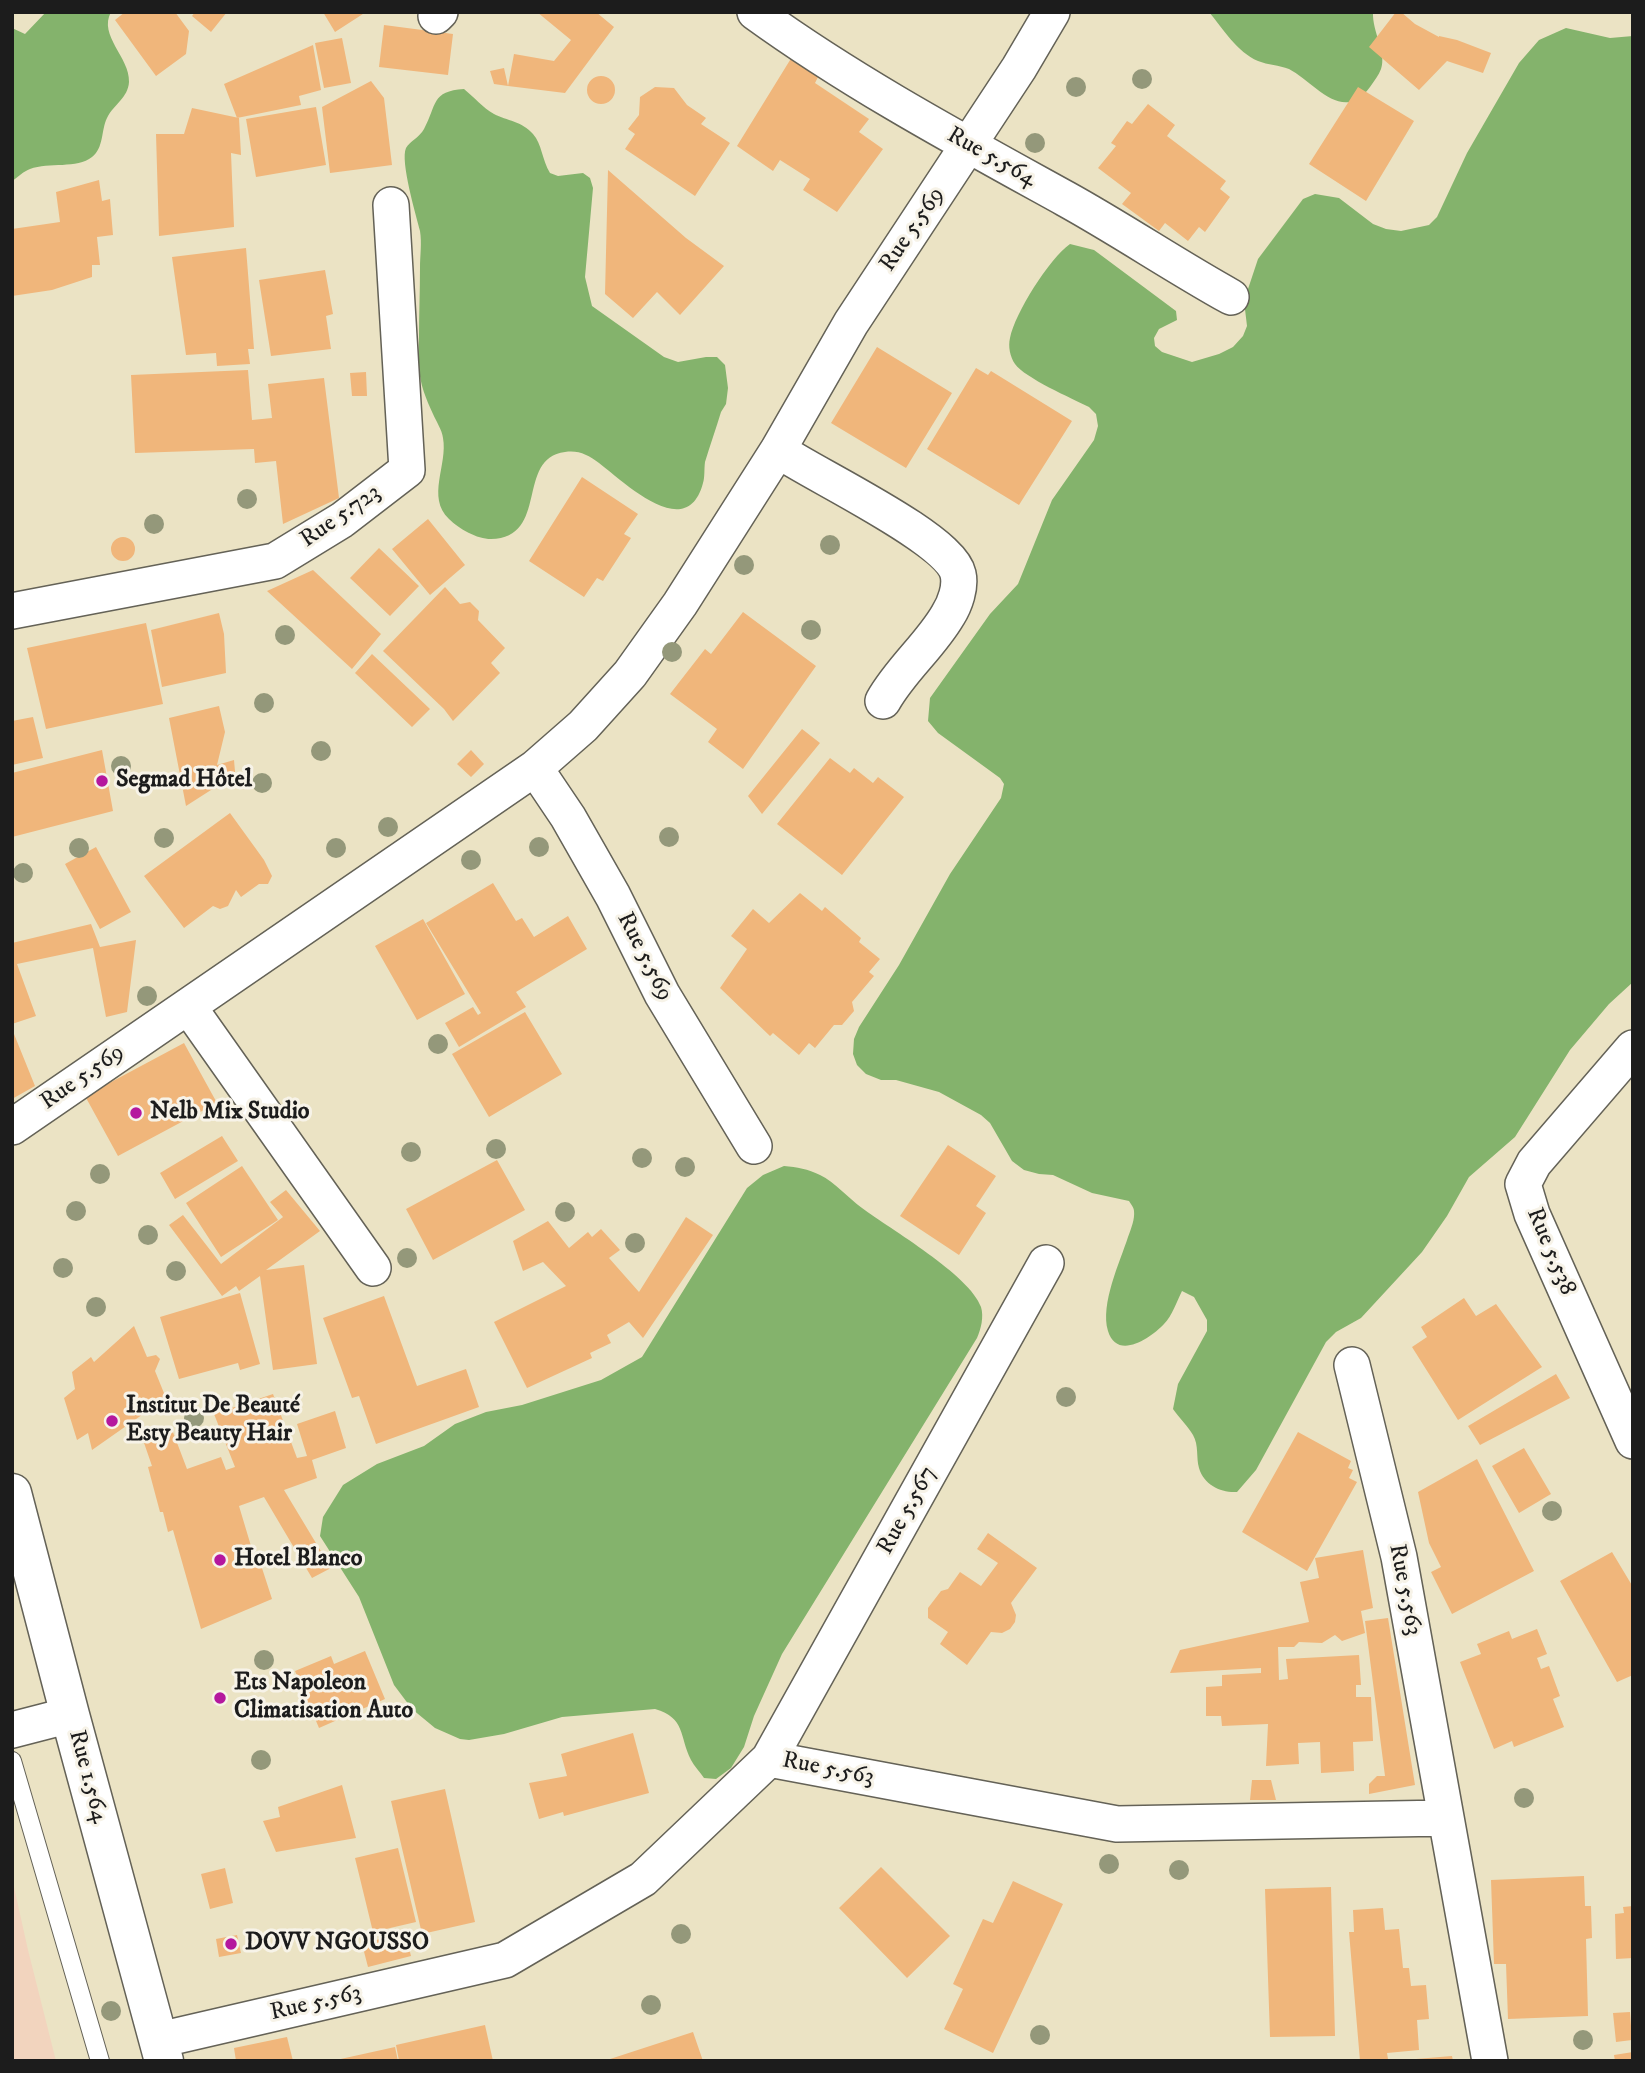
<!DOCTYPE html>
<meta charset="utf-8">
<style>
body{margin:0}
#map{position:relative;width:1645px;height:2073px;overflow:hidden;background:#ebe3c4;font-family:"IM FELL DW Pica",serif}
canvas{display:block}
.frame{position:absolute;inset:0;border:14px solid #1c1c1c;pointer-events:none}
</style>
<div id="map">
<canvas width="1645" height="2073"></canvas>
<div class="frame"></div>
</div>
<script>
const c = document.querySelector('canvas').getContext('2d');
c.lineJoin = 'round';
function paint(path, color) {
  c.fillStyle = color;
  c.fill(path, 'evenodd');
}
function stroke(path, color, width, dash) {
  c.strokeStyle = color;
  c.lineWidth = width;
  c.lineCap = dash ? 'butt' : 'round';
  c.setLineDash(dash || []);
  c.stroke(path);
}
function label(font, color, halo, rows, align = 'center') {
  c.font = font + ' "IM FELL DW Pica",serif';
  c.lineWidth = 6;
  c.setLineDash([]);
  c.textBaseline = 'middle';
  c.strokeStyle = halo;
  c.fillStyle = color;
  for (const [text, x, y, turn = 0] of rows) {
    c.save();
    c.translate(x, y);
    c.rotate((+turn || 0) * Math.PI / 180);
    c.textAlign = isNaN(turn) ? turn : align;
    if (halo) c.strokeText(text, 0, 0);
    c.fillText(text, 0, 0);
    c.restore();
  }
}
const built = new Path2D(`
 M12,1878L28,1950L56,2061H12Z`);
const forest = new Path2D(`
 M46,12H111C98,36 130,57 129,82C128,98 114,104 107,118C101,130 104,148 92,157C77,169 49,162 30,169C24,171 18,177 12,181V28L25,34Z
 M1209,12H1373C1372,32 1387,53 1381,69C1379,75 1374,81 1370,87C1343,125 1314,82 1289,69C1279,65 1268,65 1258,61C1237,52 1223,29 1209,12Z
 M1566,28L1610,38L1633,36V982L1609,1004L1570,1050L1515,1137L1469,1177L1447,1216L1422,1252L1361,1318L1336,1332L1326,1342L1256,1470L1237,1492C1221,1493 1204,1485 1199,1468C1196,1458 1199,1445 1193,1435C1188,1426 1179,1418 1173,1409L1178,1384L1207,1331V1320L1194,1297L1182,1291C1177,1301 1172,1316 1164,1324C1151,1338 1117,1361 1108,1331C1100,1304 1120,1262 1128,1237C1131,1229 1135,1219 1134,1211C1134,1208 1131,1204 1129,1201L1092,1193L1053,1175L1039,1174L1024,1170L1012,1161L990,1123L981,1115L939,1092L896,1080H881L866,1074L857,1065L853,1054L854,1039L859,1027L899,965L950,874L1001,798L1004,784L1000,778L938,733L928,721L930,698L990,614L1018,584L1052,500L1094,440L1098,426L1096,414L1089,407C1071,398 1025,378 1015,364C1010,357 1008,346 1010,338C1015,313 1049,259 1070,244L1094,250L1176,311L1177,320L1159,329L1154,338L1155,346L1162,352L1192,362L1219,354L1233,347L1243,336L1247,326L1244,301L1258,259L1303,199L1315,194L1339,198L1373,224L1386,229L1401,231L1429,225L1437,217L1467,153L1519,63L1539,40Z
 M464,89C474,97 483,108 494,114C507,121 522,121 533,134C542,144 542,160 550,173L558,176L583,173L590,178L593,188L585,277L592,306L664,357L678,362L706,357H717L725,365L728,388L726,404L721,412C716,429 710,445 705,462C704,469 705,477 703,483C687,544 624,482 599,463C588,455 579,450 565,452C515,458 550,538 491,539C477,539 459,529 449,519C426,497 448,465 443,438C442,430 436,421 433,414C426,399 420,384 419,368C417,358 419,347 419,337C419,314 420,291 420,268C420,256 422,243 420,231C416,215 400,161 406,148C410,141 420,137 424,129C437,105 431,91 464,89Z
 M784,1166C797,1167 808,1169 820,1175C835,1182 848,1198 862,1208C890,1229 970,1275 981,1307C984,1317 981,1329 977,1338L782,1654L754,1716L744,1747L731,1768L716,1779L704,1778C700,1772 694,1766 691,1760C679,1736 686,1718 655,1709L562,1717L504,1734L469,1740L460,1739L435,1728L412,1709L394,1685L359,1597L320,1536L323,1517L343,1485L377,1464L424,1446L455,1424L486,1412L522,1405L601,1380L642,1357L747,1188L763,1175Z`);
const building = new Path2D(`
 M125,12H175L189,31L186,54L156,76L115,20Z
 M195,12H227L211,32L192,16Z
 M323,12H366L335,32Z
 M537,12H596L614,27L565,93L508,86L514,54L554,61L571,40Z
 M1396,12H1401L1415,24L1439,37V36L1457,40L1491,53L1483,73L1447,61L1419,90L1369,47Z
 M384,25L453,34L448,75L379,67Z
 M342,38L351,83L324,88L315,43Z
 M313,45L321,90L299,96L301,105L237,118L224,84Z
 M795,52L821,71L815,83L869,119L859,132L883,149L837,212L803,190L810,179L780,160L773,171L737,146Z
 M504,68L508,86L494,84L490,71Z
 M587 90a14 14 0 1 1 28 0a14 14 0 1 1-28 0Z
 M371,81L384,98L392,165L330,173L322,107Z
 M655,87L674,88L687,105L706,118L701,124L730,143L695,196L625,149L635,134L628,129L639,115L640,97Z
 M1358,87L1414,121L1366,201L1309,164Z
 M1148,104L1175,125L1167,136L1226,181L1220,189L1230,197L1205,232L1199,227L1188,241L1165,223L1159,231L1122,204L1131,193L1098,168L1116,146L1111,143L1127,121L1132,124Z
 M316,107L326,165L256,177L246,119Z
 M192,108L239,118L241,155L231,153L234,227L159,236L156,134H184Z
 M608,170L686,238L724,266L680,315L657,292L633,318L605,294Z
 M99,180L102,201L110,199L113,235L97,237L100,265H92V277L52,290L12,296V229L60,222L56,192Z
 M246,248L254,349H248L250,364L217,366L216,353L186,355L172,257Z
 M325,270L333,314L326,316L331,349L271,356L259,280Z
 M877,347L952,393L906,468L831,423Z
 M976,368L988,375L991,371L1072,421L1019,505L927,449Z
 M248,370L252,420L272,418L268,384L324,378L339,498L283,524L276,461L255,463L254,449L135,453L131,375Z
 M366,372L367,396H352L350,373Z
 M582,477L638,514L624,534L631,538L603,581L597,578L584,597L529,561Z
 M428,519L465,565L430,595L392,549Z
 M111 549a12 12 0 1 1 24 0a12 12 0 1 1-24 0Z
 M379,548L419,586L390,616L350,578Z
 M313,570L381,634L352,669L267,591Z
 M445,587L460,604L470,602L479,611L478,620L505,648L491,663L500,673L453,721L444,709L383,651Z
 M743,612L816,666L743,769L708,742L717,729L670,694L705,649L711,654Z
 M219,613L224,634L226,673L162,687L151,630Z
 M146,623L163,704L46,729L27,648Z
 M372,654L430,709L412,727L355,673Z
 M219,706L225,732L217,765L234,760L236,783L211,790L186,806L169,718Z
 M33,717L43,758L12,765V721Z
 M802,729L820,743L762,814L748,796Z
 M102,750L113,811L12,837V773Z
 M471,750L484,764L471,777L457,764Z
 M830,758L850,773L854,768L873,783L878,777L904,797L842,875L777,824Z
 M230,813L264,860L272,876L268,884H259L241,897L236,890L228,906L220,909L213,906L184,928L144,876Z
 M96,847L131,912L100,929L65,864Z
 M493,883L516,921L522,918L534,937L568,916L587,949L516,992L526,1007L459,1047L445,1023L473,1007L478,1015L481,1013L426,923Z
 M800,893L822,911L825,907L861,938L859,942L880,959L869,972L874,976L852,1002L854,1011L842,1025H834L815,1048L809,1043L799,1055L773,1033L770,1036L720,988L747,949L731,936L753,909L769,923Z
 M423,919L465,994L417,1020L375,946Z
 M91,924L100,947L136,940L127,1012L106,1017L93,948L17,964L36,1016L12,1024V943Z
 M525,1012L562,1074L489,1117L452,1054Z
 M12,1029L35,1086L12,1099Z
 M184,1043L217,1103L118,1156L85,1096Z
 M222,1136L238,1161L175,1199L160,1173Z
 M948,1145L996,1176L976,1206L986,1213L959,1255L900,1216Z
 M497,1160L525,1210L433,1260L406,1209Z
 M242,1166L278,1220L221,1257L186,1203Z
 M286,1190L320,1231L266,1270L304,1265L317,1364L273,1370L260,1276L239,1291L236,1286L222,1296L169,1225L183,1215L221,1264L283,1217L270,1202Z
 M686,1217L713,1235L643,1338L629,1322L607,1335L611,1343L590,1353L592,1358L527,1388L494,1322L566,1286L543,1262L523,1271L513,1241L548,1221L569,1248L588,1232L592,1237L601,1229L620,1250L609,1258L639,1292Z
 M240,1293L260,1364L240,1370L238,1363L179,1379L160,1317Z
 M384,1296L417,1386L466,1369L479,1407L376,1444L359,1396L352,1398L323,1318Z
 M1464,1298L1476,1316L1496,1304L1542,1367L1458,1420L1412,1347L1427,1337L1421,1327Z
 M134,1326L147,1357L156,1355L160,1359L155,1371L166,1398L92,1450L88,1433L77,1440L64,1398L75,1389L72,1372L91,1357L94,1362Z
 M1556,1374L1570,1398L1480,1445L1468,1426Z
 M273,1394L297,1458L307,1456L297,1424L335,1411L346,1448L312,1460L317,1478L284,1490L331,1568L312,1578L264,1497L239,1506L257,1566L261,1565L272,1599L201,1629L173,1530L168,1532L163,1512H160L148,1467L152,1466L142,1437L171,1427L187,1469L221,1457L226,1470L235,1467L214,1414Z
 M1298,1432L1351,1461L1348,1468L1353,1470L1349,1478L1357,1482L1307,1571L1242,1532Z
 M1524,1448L1551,1494L1519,1513L1492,1466Z
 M1477,1459L1534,1571L1452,1614L1431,1572L1441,1567L1429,1543L1418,1492Z
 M988,1533L1037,1568L1011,1603L1016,1615L1015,1622L1010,1629L1002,1633L991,1632L967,1665L940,1644L948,1632L928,1618V1608L941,1591L948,1589L960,1572L981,1586L998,1563L977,1549Z
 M1363,1550L1373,1608L1361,1611L1365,1633L1342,1641L1335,1635L1322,1643L1299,1642L1294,1647H1278L1279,1680L1288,1679L1286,1659L1359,1655L1361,1685H1356V1697H1371L1373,1741L1353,1742L1354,1771L1321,1773L1320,1742L1298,1743L1299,1764L1266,1766L1268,1724L1222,1726L1221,1716H1206V1687L1222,1686V1675L1261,1673V1668L1170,1673L1180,1650L1309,1622L1300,1582L1319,1578L1315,1558Z
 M1612,1552L1633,1587V1675L1617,1682L1560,1581Z
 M1388,1618L1415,1785L1369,1794V1784L1377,1776H1385L1365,1621Z
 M1537,1629L1547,1654L1537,1658L1541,1669L1549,1666L1560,1696L1553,1699L1564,1727L1514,1747L1512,1741L1494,1749L1460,1662L1481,1654L1477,1644L1509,1631L1512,1639Z
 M365,1651L385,1699L319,1728L295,1671L331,1656L334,1664Z
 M633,1733L649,1793L564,1816L563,1812L539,1819L529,1783L567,1776L561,1754Z
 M1252,1780H1271L1276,1800H1250Z
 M342,1785L356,1838L276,1852L263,1821L280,1817L278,1807Z
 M445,1789L475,1922L422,1934L391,1801Z
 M398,1848L416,1922L373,1932L355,1858Z
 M881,1867L950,1936L907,1978L839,1908Z
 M225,1868L233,1903L210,1909L201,1874Z
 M1584,1876L1585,1906H1591L1592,1938L1586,1939L1588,2016L1508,2019L1506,1964H1494L1491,1880Z
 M1013,1881L1063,1904L993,2053L944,2029L963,1989L953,1984L983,1919L993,1923Z
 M1331,1887L1335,2036L1270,2037L1265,1889Z
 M1633,1906V1958L1616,1959L1615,1914L1624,1913L1623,1907Z
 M1383,1908L1385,1930L1399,1929L1403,1968H1409L1411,1986L1426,1985L1429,2019L1417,2020L1419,2050L1387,2053L1388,2059L1360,2061L1349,1932H1354L1353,1910Z
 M405,1932L411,1956L368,1967L362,1944Z
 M237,1935L241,1953L219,1957L216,1939Z
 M1630,2012L1632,2040L1616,2042L1613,2013Z
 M485,2025L493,2061H399L396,2045Z
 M693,2032L703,2061H607V2060Z
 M287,2037L293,2061H236L234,2048Z
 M395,2047L398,2061H336V2060Z
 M1633,2052V2061H1615L1614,2055Z
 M1452,2056L1453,2061H1416V2059Z`);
const service = new Path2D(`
 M12,1761L100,2061`);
const minor = new Path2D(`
 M755,12C853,83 961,141 1066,199C1122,230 1175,266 1231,297
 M436,16L440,12
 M778,450C812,474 950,538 958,574C961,587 955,604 948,615C930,646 901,669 883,701
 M12,611L275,561L342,520L407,470L391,205
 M535,768L568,817L613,896L662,994L754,1146
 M188,1006L373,1268
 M1633,1048L1534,1163L1523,1184L1532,1214L1633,1441
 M12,1127L535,768L583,726L630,674L680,604L778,450L851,323L1019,68L1052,12
 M1352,1365L1399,1557L1490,2061
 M12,1730L70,1715
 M769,1759L1117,1824L1446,1818
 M159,2040L505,1960L643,1879L769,1759L1046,1263`);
const secondary = new Path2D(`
 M12,1493L70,1715L164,2061`);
const trees = [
 [1142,79],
 [1076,87],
 [1035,143],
 [247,499],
 [154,524],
 [830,545],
 [744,565],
 [811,630],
 [285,635],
 [672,652],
 [264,703],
 [321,751],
 [121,766],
 [262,783],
 [388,827],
 [669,837],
 [164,838],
 [539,847],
 [79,848],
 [336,848],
 [471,860],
 [23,873],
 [147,996],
 [438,1044],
 [496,1149],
 [411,1152],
 [642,1158],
 [685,1167],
 [100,1174],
 [76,1211],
 [565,1212],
 [148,1235],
 [635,1243],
 [407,1258],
 [63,1268],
 [176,1271],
 [96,1307],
 [1066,1397],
 [194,1418],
 [1552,1511],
 [264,1660],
 [261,1760],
 [1524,1798],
 [1109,1864],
 [1179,1870],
 [681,1934],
 [651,2005],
 [111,2011],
 [1040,2035],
 [1583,2040]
];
const markers = [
 [102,781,7,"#b5179e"],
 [136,1113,7,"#b5179e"],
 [112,1421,7,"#b5179e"],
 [220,1560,7,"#b5179e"],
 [220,1698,7,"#b5179e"],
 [231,1944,7,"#b5179e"]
];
const streetNames = [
 ["Rue 5.564",991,158,29],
 ["Rue 5.569",913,230,-56],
 ["Rue 5.723",341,517,-35],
 ["Rue 5.569",644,957,63],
 ["Rue 5.569",83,1078,-35],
 ["Rue 5.538",1550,1252,67],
 ["Rue 5.567",908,1511,-61],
 ["Rue 5.563",1404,1590,79],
 ["Rue 5.563",828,1770,11],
 ["Rue 1.564",87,1777,75],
 ["Rue 5.563",316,2004,-13]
];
const poiNames = [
 ["Segmad Hôtel",116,781],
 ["Nelb Mix Studio",150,1113],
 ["Institut De Beauté",126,1407],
 ["Esty Beauty Hair",126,1435],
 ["Hotel Blanco",234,1560],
 ["Ets Napoleon",234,1684],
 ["Climatisation Auto",234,1712],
 ["DOVV NGOUSSO",245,1944]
];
paint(built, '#f2d4be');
paint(forest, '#84b36c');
paint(building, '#f0b67b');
stroke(service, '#646257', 20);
stroke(minor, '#646257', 38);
stroke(secondary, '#646257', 41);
stroke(service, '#fff', 18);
stroke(minor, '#fff', 35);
stroke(secondary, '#fff', 38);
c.fillStyle = '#94987a';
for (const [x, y] of trees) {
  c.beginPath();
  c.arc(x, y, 10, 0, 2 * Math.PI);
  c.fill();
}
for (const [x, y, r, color] of markers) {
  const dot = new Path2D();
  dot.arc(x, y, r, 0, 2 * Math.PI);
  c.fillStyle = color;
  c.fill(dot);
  stroke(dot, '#f7f3e8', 2.5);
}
label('24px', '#1c1c1c', '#f7f3e8', streetNames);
label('bold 24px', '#1c1c1c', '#f7f3e8', poiNames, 'left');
</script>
